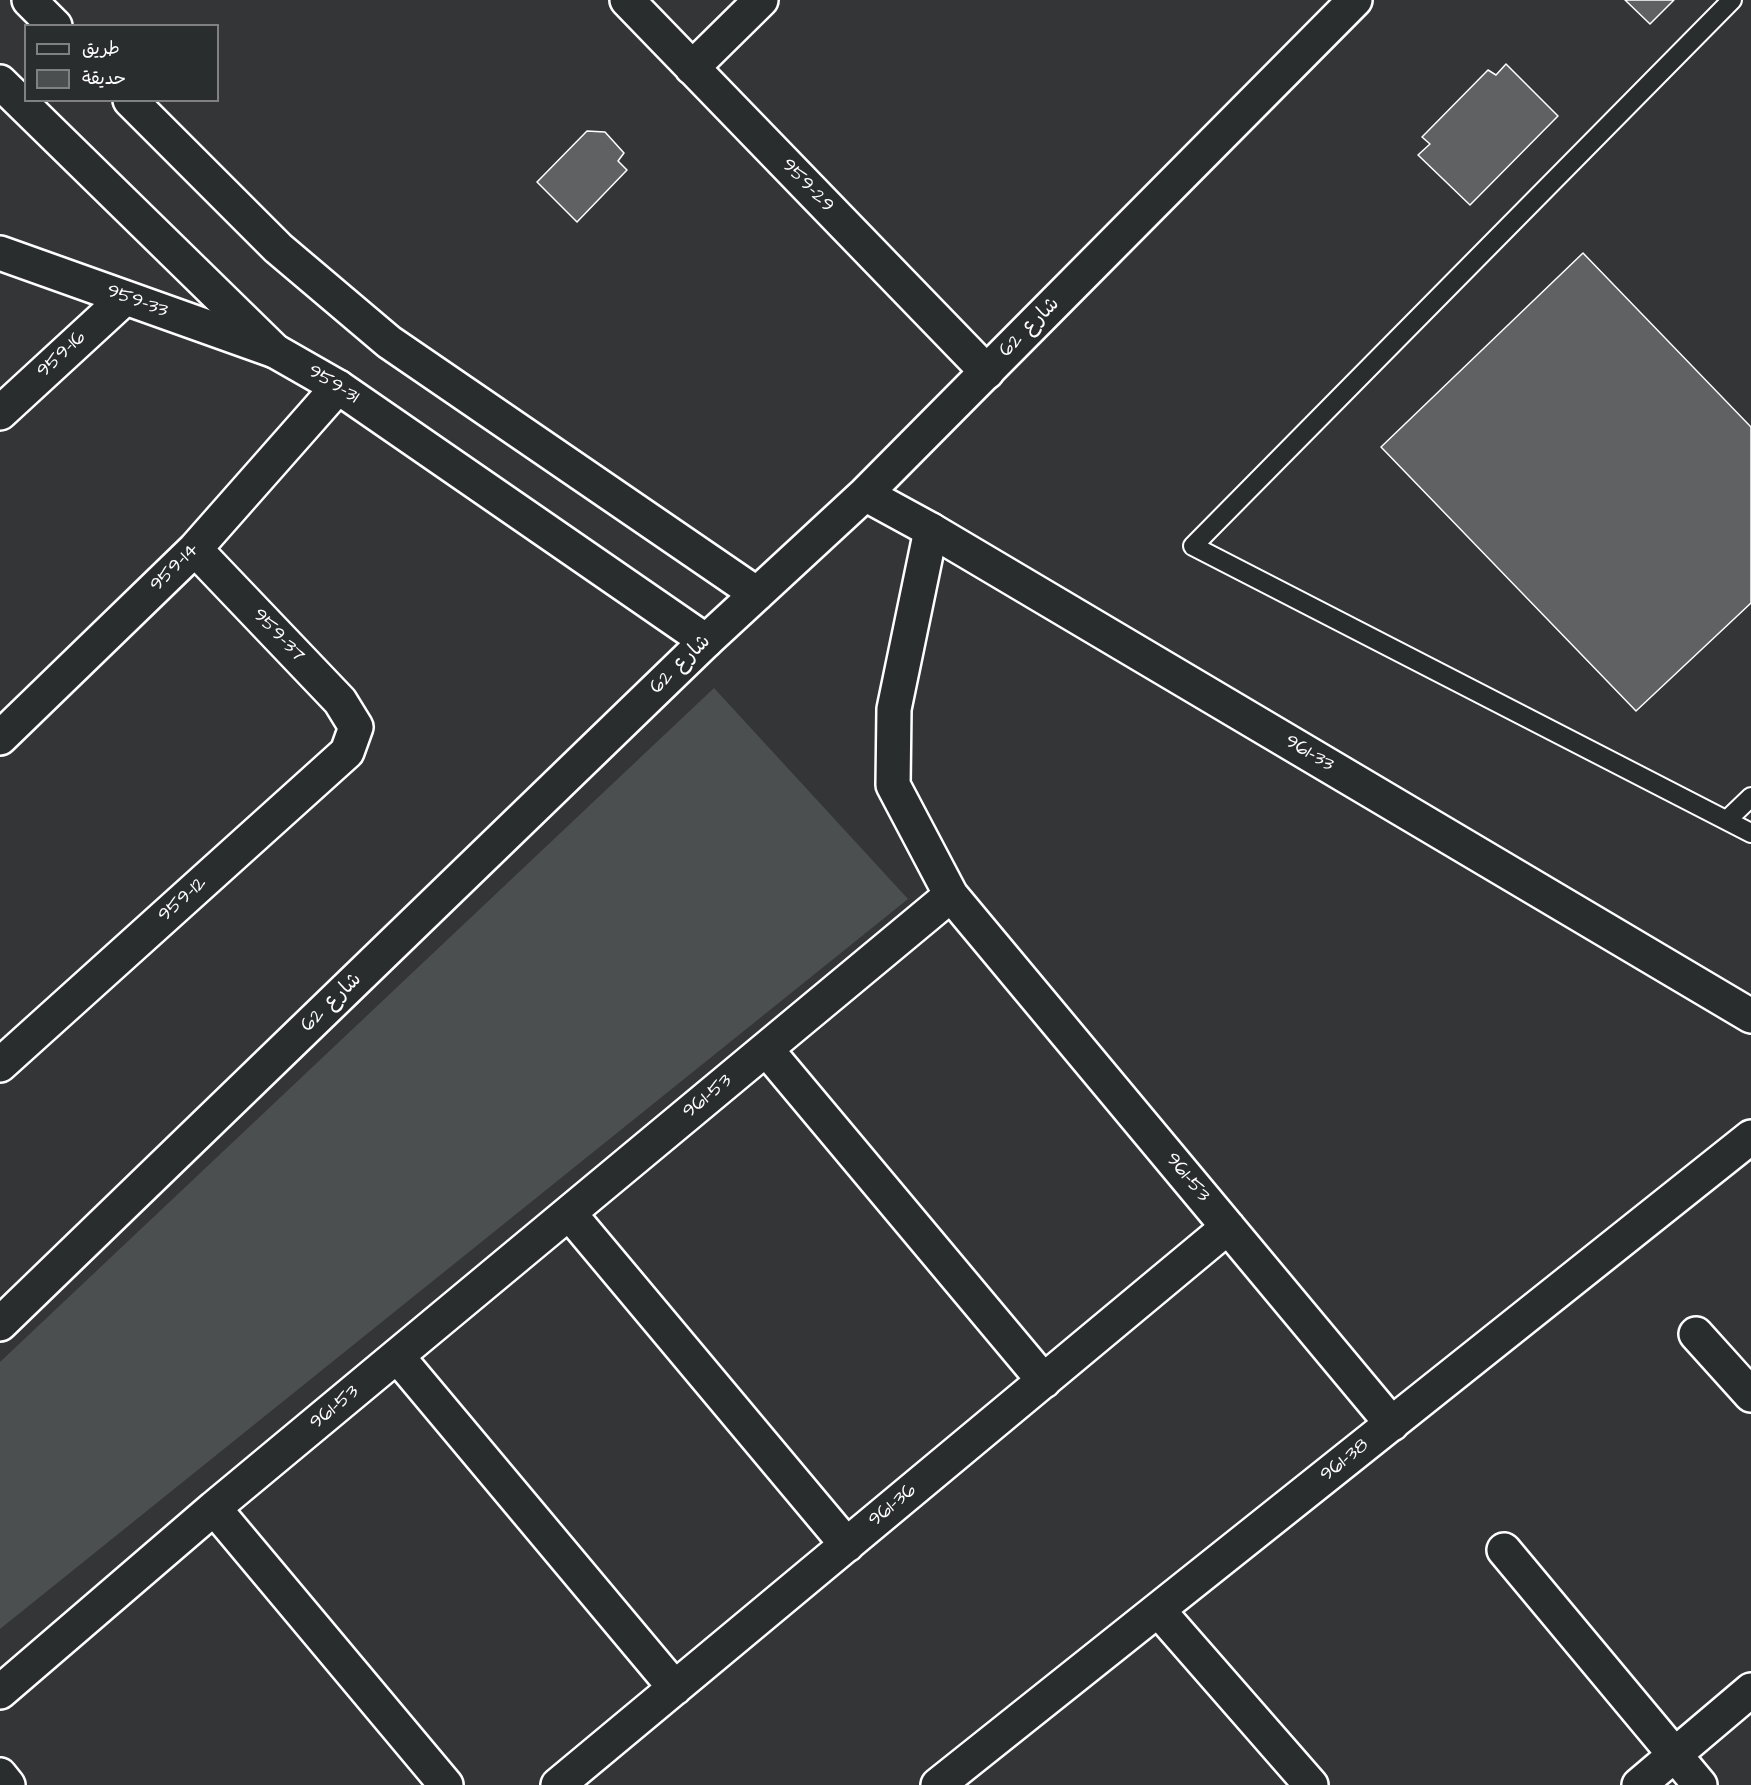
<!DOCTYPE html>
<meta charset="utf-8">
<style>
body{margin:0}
#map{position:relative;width:1751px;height:1785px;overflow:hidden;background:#333536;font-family:"Architects Daughter","Playpen Sans Arabic",sans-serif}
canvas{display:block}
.legend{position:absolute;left:24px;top:24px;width:195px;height:78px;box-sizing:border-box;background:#2a2d2e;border:2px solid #7f8182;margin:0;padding:8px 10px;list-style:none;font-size:18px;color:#fff}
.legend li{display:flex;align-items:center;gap:12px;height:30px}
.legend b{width:30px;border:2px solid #7f8182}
</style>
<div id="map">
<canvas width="1751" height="1785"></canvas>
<ul class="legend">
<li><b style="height:8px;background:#2a2d2e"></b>طريق</li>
<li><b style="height:16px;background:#4c4f50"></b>حديقة</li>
</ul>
</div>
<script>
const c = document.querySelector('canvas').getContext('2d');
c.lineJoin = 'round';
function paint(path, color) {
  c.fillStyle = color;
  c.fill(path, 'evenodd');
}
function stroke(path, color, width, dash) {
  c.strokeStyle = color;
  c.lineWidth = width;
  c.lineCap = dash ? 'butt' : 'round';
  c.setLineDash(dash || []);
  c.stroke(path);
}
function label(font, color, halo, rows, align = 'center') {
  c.font = font + ' "Architects Daughter","Playpen Sans Arabic",sans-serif';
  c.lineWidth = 4.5;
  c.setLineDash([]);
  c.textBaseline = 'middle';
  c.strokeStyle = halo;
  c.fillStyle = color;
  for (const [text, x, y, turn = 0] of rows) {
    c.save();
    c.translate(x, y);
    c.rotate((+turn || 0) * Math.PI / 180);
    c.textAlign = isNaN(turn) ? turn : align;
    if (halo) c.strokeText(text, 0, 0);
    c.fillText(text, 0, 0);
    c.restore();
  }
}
const green = new Path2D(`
 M714,688L908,899L0,1629V1362Z`);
const building = new Path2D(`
 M1625,0H1674L1650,24Z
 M1506,64L1558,116L1470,205L1418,155L1430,144L1422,137L1488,70L1496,75Z
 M587,131L605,132L624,153L618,161L627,170L577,222L537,182Z
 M1583,253L1751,427V603L1636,711L1381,447Z`);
const lane = new Path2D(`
 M1732,0L1193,546L1751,833
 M1727,820L1751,797`);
const street = new Path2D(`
 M627,0L987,372
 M692,68L761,0
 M0,253L275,351
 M0,413L125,298
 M931,530L894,709L893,785L951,895
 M0,738L195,549L338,387
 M766,1049L1044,1381
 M0,1065L347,752L356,727L340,701L195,549
 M569,1213L847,1545
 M0,1324L706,641
 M1696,1334L1751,1395
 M397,1356L675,1688
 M1504,1550L1700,1785
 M1158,1610L1311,1785
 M0,1692L214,1508
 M0,1775L8,1785
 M446,1785L214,1508L951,895L1392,1424
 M558,1785L1228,1227
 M938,1785L1751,1137
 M1639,1785L1751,1690`);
const secondary = new Path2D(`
 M29,0L55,26
 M0,82L275,351L338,387L706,641L865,494L1355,0
 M130,100L278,248L389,342L757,594
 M865,494L931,530L1751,1016`);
const streetNames = [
 ["959-29",807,186,46],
 ["959-33",137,302,20],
 ["شارع 62",1030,328,-45],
 ["959-16",62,355,-43],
 ["959-31",333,385,32],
 ["959-14",175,568,-45],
 ["959-37",278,636,46],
 ["شارع 62",681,665,-44],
 ["961-33",1309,754,31],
 ["959-12",183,900,-42],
 ["شارع 62",332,1003,-44],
 ["961-53",708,1097,-40],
 ["961-53",1187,1178,50],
 ["961-53",335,1408,-40],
 ["961-38",1345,1461,-39],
 ["961-36",893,1506,-40]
];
paint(green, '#4c4f50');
paint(building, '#5f6162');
stroke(building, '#fff', 1.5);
stroke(lane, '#fff', 22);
stroke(street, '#fff', 38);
stroke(secondary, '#fff', 38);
stroke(lane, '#2a2d2e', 18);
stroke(street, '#2a2d2e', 33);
stroke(secondary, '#2a2d2e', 33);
label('20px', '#fff', '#2a2d2e', streetNames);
</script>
